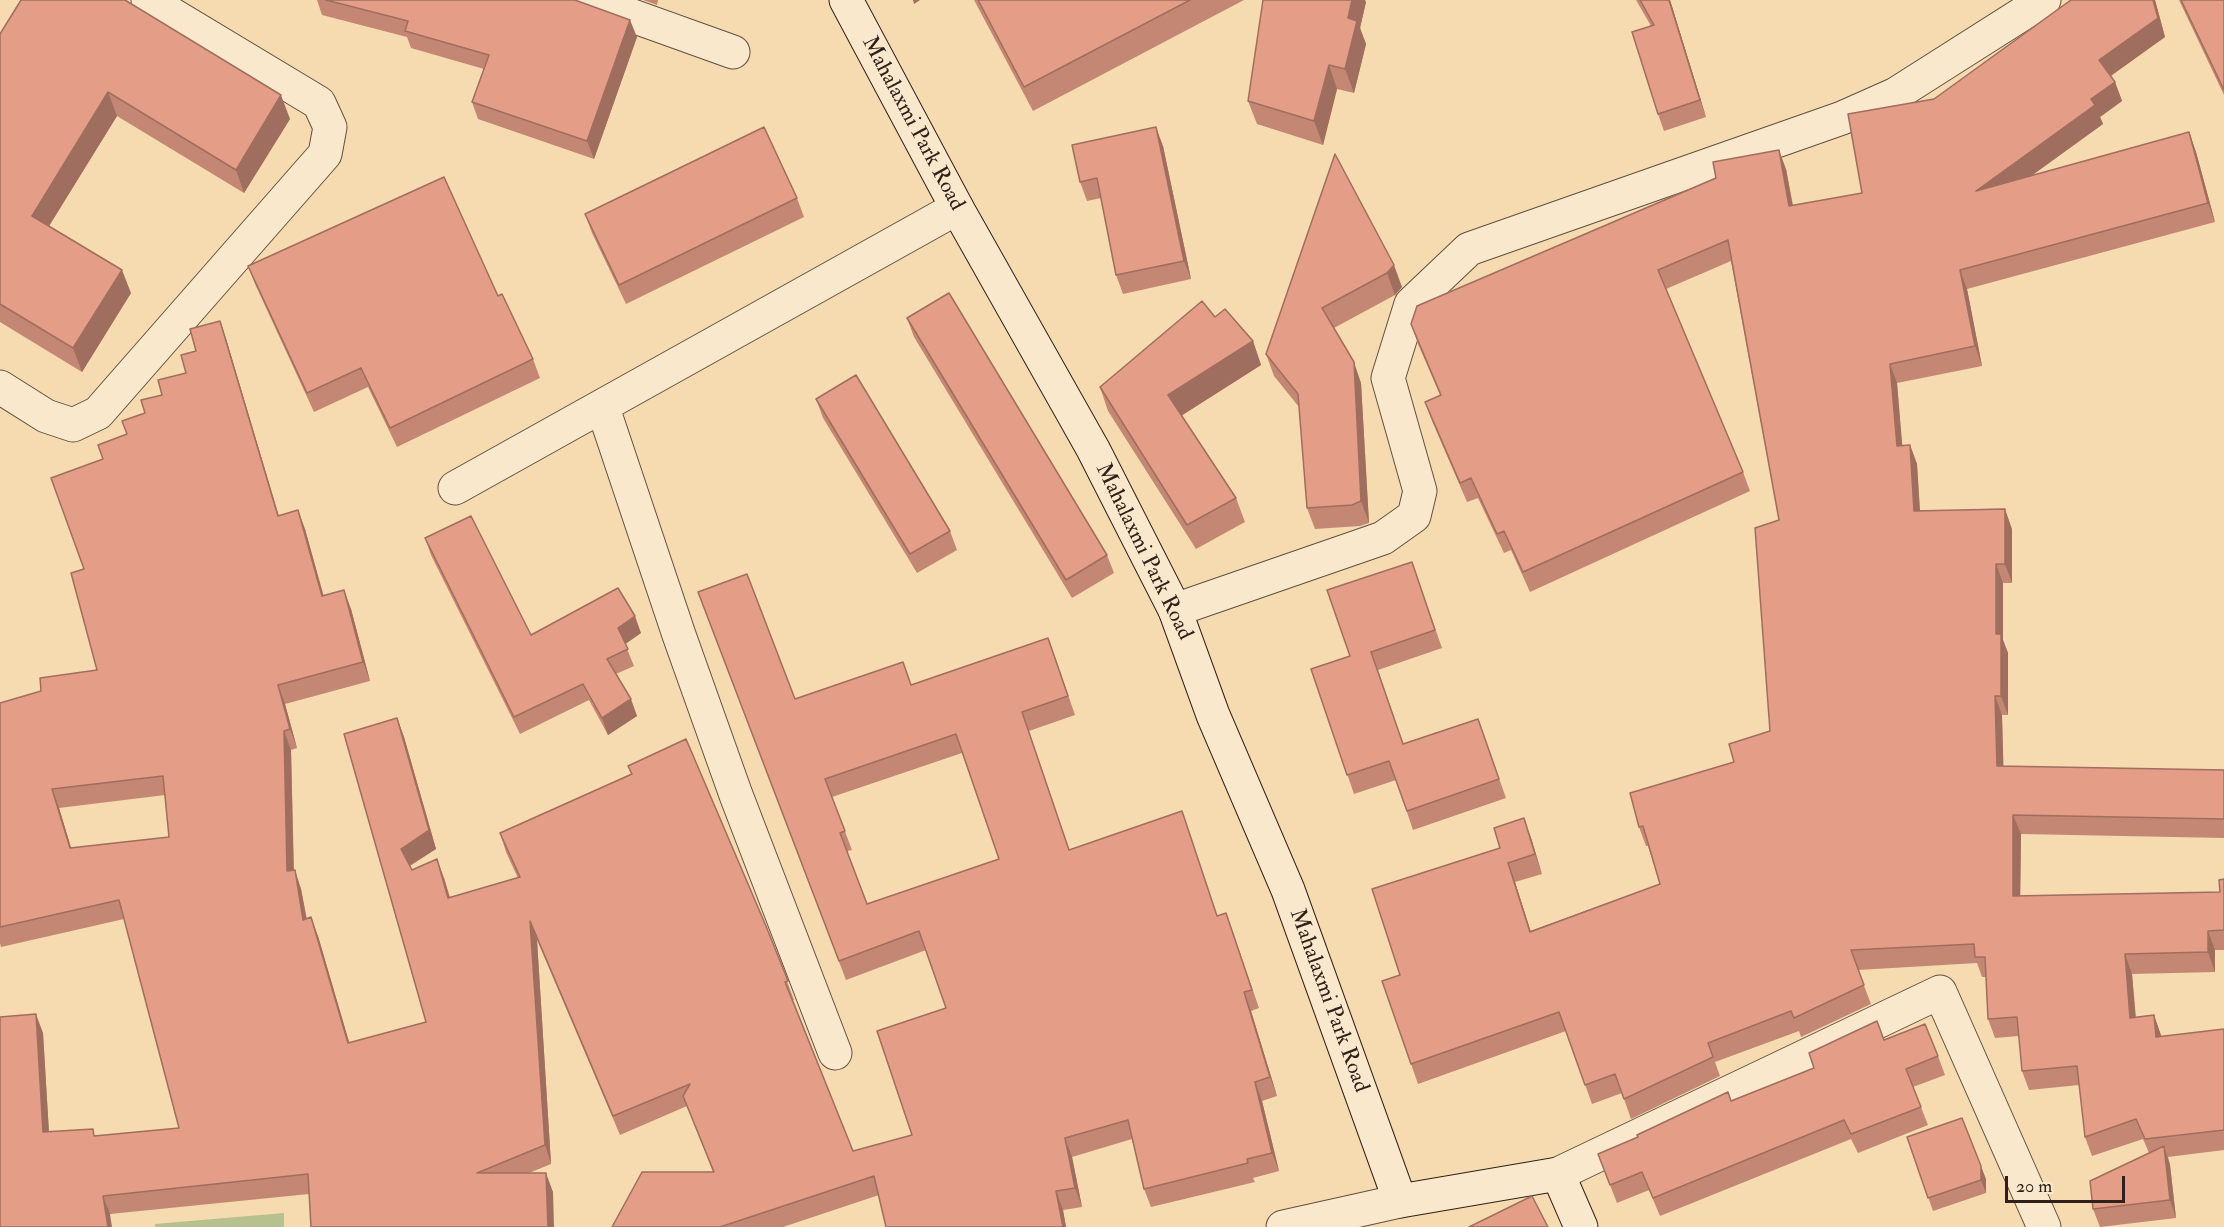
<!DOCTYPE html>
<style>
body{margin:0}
#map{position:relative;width:2224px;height:1227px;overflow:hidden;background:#f6dbb0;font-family:"IM FELL Double Pica",serif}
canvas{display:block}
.scale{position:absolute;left:2005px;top:1176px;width:120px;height:27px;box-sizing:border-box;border:3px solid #2f211a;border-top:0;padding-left:8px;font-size:18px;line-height:21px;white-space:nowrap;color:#2f211a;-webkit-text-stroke:4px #f9e8cc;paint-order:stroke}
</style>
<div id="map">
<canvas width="2224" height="1227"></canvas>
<div class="scale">20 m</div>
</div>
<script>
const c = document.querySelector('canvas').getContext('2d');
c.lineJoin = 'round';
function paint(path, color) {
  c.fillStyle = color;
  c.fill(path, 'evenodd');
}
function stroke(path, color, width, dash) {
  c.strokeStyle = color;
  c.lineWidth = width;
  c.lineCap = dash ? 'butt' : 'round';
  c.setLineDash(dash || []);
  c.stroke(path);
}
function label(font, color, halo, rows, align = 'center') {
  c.font = font + ' "IM FELL Double Pica",serif';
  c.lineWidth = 5;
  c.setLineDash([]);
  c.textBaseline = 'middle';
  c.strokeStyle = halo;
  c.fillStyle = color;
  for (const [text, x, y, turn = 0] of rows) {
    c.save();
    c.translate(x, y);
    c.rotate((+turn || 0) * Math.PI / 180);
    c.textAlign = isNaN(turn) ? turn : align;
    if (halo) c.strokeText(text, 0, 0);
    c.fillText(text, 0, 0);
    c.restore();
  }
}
const green = new Path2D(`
 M284,1213V1227H155V1224Z`);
const street = new Path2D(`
 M588,0L733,52
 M0,387L46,416L73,425L98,413L325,154L330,127L319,103L148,0
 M603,408L679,635L736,795L835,1053
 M455,488L957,208
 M1175,610L1383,538L1414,516L1420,491L1388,378L1411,304L1469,249L1842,118L1896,94L2044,0
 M1558,1174L1940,992L2044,1227
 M1283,1227L1400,1201`);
const secondary = new Path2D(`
 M846,0L957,208L1093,449L1175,610L1213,715L1288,890L1400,1201L1558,1174L1581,1227`);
const wall = new Path2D(`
 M317,0H575L637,37L594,159L478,119L472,102L484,69L411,48L407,37L322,15Z
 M643,0H658L657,5Z
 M974,0H1244L1033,111Z
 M1636,0H1670L1706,117L1664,131L1658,114L1651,26Z
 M2071,0H2155L2165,37L2111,76L2115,82L2122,101L2100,117L2103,124L2030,176L2189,132L2196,152L2215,222L1967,289L1982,366L1897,383L1902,446L1910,445L1917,464L1920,510L2012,529V583H2003V640L2008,653V715H2002L2003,766L2224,770V838L2021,834L2020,896L2220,892L2224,879V950H2215V972L2132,974L2136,1017L2154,1015L2161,1037L2224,1029V1150L2168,1157L2170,1165L2176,1218L2100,1227L2093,1209L2149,1153L2143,1139L2092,1156L2085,1137L2079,1085L2029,1090L2022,1071L2019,1036L1995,1038L1988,1019L1986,977H1982L1977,963L1858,970L1871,1004L1801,1037L1799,1031L1715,1062L1720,1076L1631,1119L1622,1093L1592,1104L1566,1031L1418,1084L1382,981L1400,975L1500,848L1531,838L1542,874L1515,882L1530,931L1660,884L1648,846H1646L1639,827L1734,762L1770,731L1779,520L1731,261L1666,289L1743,472L1750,491L1530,592L1511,550L1504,553L1478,498L1467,502L1432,421L1425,402L1440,395L1418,344L1411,324L1786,169L1793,205L1862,193L1934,99Z
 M2179,0H2224V95Z
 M1366,2L1360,28L1366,44L1354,93L1337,89L1323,145L1257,124L1248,101Z
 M0,34L290,119L244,193L117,116L49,226L131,293L82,372L0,322Z
 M1163,146L1191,279L1123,294L1116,275L1101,198L1087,201L1080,182Z
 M1335,154L1402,287L1395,295L1334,328L1361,383L1369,523L1360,526L1315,529L1307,508L1299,407L1274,376L1266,354Z
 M797,198L804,217L626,304L592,233L585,214Z
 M248,266L498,296L533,359L540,378L397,447L368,387L314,412L255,284Z
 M1215,317L1253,341L1261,365L1181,416L1236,498L1245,522L1196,549L1108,411L1100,387Z
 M907,318L1107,555L1114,573L1072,598L914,337Z
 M220,321L226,339L279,516L305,529L323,596L351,609L370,681L285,704L297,748L291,750L294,870L301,889L307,919L318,936L349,1043L426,1022L344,734L397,718L404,737L436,849L410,866L412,870L444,878L450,897L518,878L506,852L500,833L631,774L628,766L766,926L794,1000H793L853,1151L912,1135L946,1008L926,950L846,980L705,611L795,699L911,685L1055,657L1075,715L1029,731L1069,850L1218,916L1233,932L1259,1008L1251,1011L1277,1096L1262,1101L1279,1171L1253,1178L1255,1182L1151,1207L1144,1189L1132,1139L1072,1157L1082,1207L1063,1210L1066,1227H886L879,1195L783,1227H612L713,1172L687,1106L620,1135L537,940L551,1164L529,1173L553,1192L309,1194L110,1214L0,1227L43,1033L49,1132L96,1136L179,1128L124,919L1,947L0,943V703L41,691L97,670L84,569L103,459L127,434L162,395L186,373L196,351ZM962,753L999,859L867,904L847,851L852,850L832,797ZM165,795L169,837L71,848L59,808Z
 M816,399L950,531L957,550L917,573L823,418Z
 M425,538L531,635L641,633L625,644L634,666L616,674L637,716L608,735L589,700L520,734L431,555Z
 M1412,562L1442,648L1378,670L1403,744L1478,719L1506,798L1413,830L1396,780L1354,794L1311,669L1350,656Z
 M1884,1040L1938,1056L1945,1075L1913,1087L1928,1125L1858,1153L1851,1139L1660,1216L1649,1190L1617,1203L1598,1154L1814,1068L1809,1053Z
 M1907,1137L1986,1179V1193L1933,1211Z`);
const shadedWall = new Path2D(`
 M913,0H920L914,4Z
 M1352,0H1365L1366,2L1360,28L1366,44L1354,93L1345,69L1348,18Z
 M1669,0H1670L1706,117L1700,100Z
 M2153,0H2155L2165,37L2106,79L2099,60Z
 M630,20L637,37L594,159L587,141Z
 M1329,65L1337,89L1323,145L1314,121Z
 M2115,82L2122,101L2100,117L2103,124L1983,211L1976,191L2091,99Z
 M108,92L117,116L41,239L32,216Z
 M281,95L290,119L244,193L236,170Z
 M1156,127L1163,146L1191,279L1184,261Z
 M2189,132L2196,152L2215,222L2208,203Z
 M1779,150L1786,169L1796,225L1789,206Z
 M1394,265L1402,287L1395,295L1387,273Z
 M122,270L131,293L82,372L73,348Z
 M1960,270L1967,289L1982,366L1975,346Z
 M220,321L226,339L284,535L278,516Z
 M1253,341L1261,365L1176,419L1168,395Z
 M1354,362L1361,383L1369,523L1361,501Z
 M1890,364L1897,383L1904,466L1897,446Z
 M1910,445L1917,464L1921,530L1914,511Z
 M2005,509L2012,529V583L2005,564Z
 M298,510L305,529L329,615L322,596Z
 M1996,564L2003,583V640L2008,653V715L2001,696L1996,634Z
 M344,590L351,609L370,681L363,662Z
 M635,616L641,633L624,645L618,628Z
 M278,685L285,704L297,748L290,729Z
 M1995,696L2002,715L2004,785L1997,766Z
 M631,699L637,716L608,735L602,718Z
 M397,718L404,737L436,849L407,867L401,849Z
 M284,731L291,750L294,890L287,871Z
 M52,789L59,808L77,867L70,848Z
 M2013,815L2021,834L2020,916L2013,896Z
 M1524,818L1531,838L1542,874L1535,854Z
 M437,859L444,878L455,917L448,898Z
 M1508,863L1515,882L1537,951L1530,932Z
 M295,870L301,889L310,939L303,920Z
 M311,917L318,936L355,1062L348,1043Z
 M530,921L537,940L551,1164L545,1145Z
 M2208,931L2215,950V972L2208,952Z
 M2125,954L2132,974L2137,1037L2130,1018Z
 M1244,992L1251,1011L1277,1096L1270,1077Z
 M36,1014L43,1033L50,1151L43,1132Z
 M2154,1015L2161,1035L2163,1057L2156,1037Z
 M1255,1082L1262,1101L1279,1171L1272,1153Z
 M1065,1138L1072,1157L1082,1207L1075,1188Z
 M2164,1146L2170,1165L2176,1218L2170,1200Z
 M1981,1166L1986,1179V1193L1981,1180Z
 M546,1173L553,1192L554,1227H548Z
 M1056,1191L1063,1210L1066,1227H1063Z
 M103,1196L110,1214L112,1227H108Z`);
const building = new Path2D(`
 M21,0H125L281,95L236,170L108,92L32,216L122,270L73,348L0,304V34Z
 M326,0H575L630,20L587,141L472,102L489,55L405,31L408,21Z
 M978,0H1190L1024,87Z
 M1263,0H1352L1348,18L1357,21L1345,69L1329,65L1314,121L1248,101Z
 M1640,0H1669L1700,100L1658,114L1632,32L1654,25Z
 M2071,0H2153L2158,18L2099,60L2115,82L2091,99L2095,105L1976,191L2189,132L2208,203L1960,270L1975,346L1890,364L1897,446L1910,445L1914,511L2005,509V564H1996V634H2001V696H1995L1997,766L2224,770V819L2013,815V896L2220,892L2219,880L2224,879V930L2208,931V952L2125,954L2130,1018L2154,1015L2156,1037L2224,1029V1130L2145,1139L2136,1119L2085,1137L2077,1066L2022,1071L2017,1017L1988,1019L1985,957H1975L1974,944L1851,950L1864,985L1794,1018L1791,1011L1708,1043L1713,1057L1624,1099L1615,1074L1585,1085L1559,1012L1411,1064L1382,981L1400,975L1372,889L1500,848L1494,828L1524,818L1535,854L1508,863L1530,932L1660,884L1643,826L1639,827L1630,793L1734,762L1729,744L1770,731L1755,528L1779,520L1728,240L1658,270L1743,472L1523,572L1504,531L1497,534L1471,478L1460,483L1425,402L1441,395L1411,324L1417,306L1716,178L1713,162L1779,150L1789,206L1862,193L1848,114L1934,99Z
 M2181,0H2224V90Z
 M764,127L797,198L619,285L585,214Z
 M1156,127L1184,261L1116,275L1097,178L1080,182L1072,145Z
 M1335,154L1394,265L1387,273L1322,308L1354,362L1361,501L1352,505L1307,508L1298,394L1266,354Z
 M444,177L498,296L502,294L533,359L390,428L361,368L307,393L248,266Z
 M949,293L1107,555L1066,580L907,318Z
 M1202,301L1215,317L1225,309L1253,341L1168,395L1236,498L1187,525L1100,387Z
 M220,321L278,516L298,510L322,596L344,590L363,662L278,685L290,729L284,731L287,871L295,870L303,920L311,917L348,1043L426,1022L344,734L397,718L429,830L401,849L412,870L437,859L448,898L520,877L500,833L632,774L628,766L686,739L766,926L788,981L785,982L853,1151L912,1135L877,1031L946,1008L919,931L839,961L698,592L747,574L795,699L903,662L911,685L1048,638L1068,696L1022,712L1069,850L1182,811L1217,916L1226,913L1252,990L1244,992L1270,1077L1255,1082L1272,1153L1247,1159L1248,1163L1144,1189L1128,1120L1065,1138L1075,1188L1056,1191L1063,1227H886L874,1176L720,1227H612L642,1172H714L683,1096L690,1084L613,1116L530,921L545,1145L477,1173H546L548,1227H311L308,1174L103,1196L108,1227H0V1017L36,1014L43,1132L93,1129L94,1136L179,1128L119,900L0,927V703L41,691L40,678L97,670L71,573L84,569L51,478L103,459L98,445L127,434L122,421L145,413L141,400L162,395L158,380L186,373L181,355L196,351L190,329ZM956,734L999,859L867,904L840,833L845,831L825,779ZM163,776L169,837L70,848L52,789Z
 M856,375L950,531L910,554L816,399Z
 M471,516L531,635L618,588L635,616L618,628L628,649L607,659L631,699L602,718L583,684L514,717L425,538Z
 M1412,562L1435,630L1371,652L1403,744L1478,719L1499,779L1407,811L1389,761L1347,775L1311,669L1350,656L1327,590Z
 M1877,1021L1884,1040L1925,1024L1938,1056L1906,1069L1921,1107L1851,1134L1844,1120L1653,1198L1642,1172L1610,1185L1598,1154L1638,1137L1637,1135L1728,1092L1731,1101L1814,1068L1809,1053Z
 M1962,1118L1981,1166V1180L1928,1198L1907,1137Z
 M2164,1146L2170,1200L2093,1209L2090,1181Z
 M1532,1196L1548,1227H1469Z`);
const streetNames = [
 ["Mahalaxmi Park Road",912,124,62],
 ["Mahalaxmi Park Road",1143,552,64],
 ["Mahalaxmi Park Road",1328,1001,70]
];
paint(green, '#b7c18f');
stroke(street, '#615040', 35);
stroke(secondary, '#2f211a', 35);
stroke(street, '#f9e8cc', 33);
stroke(secondary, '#f9e8cc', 33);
paint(wall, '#c48773');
paint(shadedWall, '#a06e5e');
paint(building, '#e49d86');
stroke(building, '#a06e5e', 1.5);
label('22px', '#2f211a', '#f9e8cc', streetNames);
</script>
